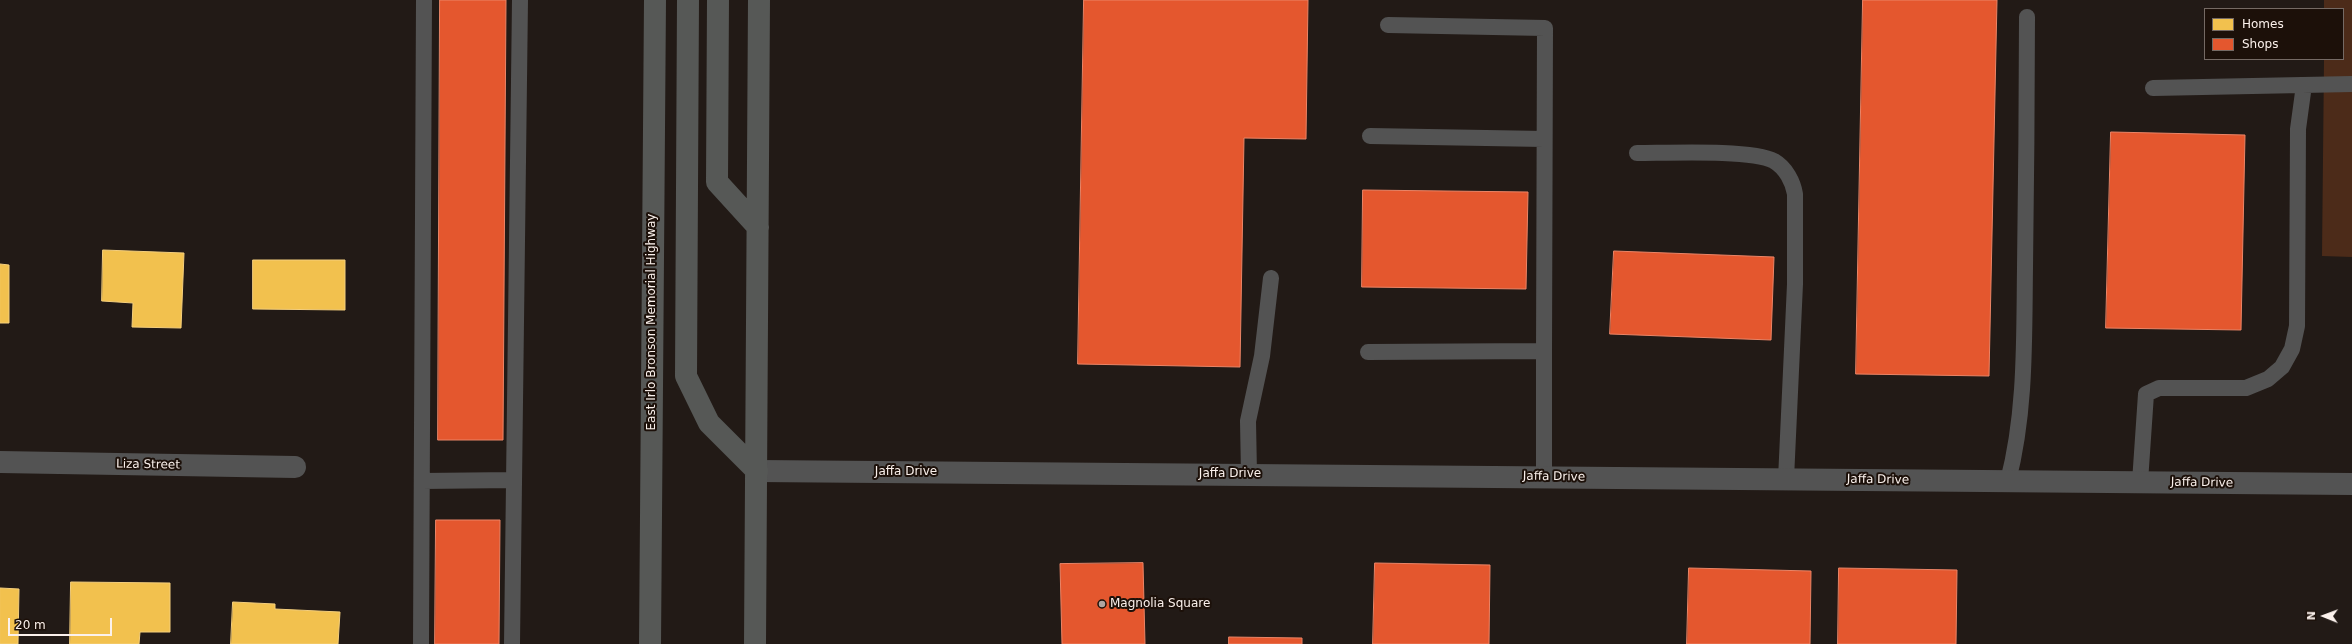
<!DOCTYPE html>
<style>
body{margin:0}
#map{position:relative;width:2352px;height:644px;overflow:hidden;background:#221a16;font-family:"DejaVu Sans",sans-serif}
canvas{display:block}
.legend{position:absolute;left:2204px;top:8px;width:140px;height:52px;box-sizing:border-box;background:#1c1009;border:1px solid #756a64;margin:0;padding:5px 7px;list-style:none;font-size:12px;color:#fbf1ec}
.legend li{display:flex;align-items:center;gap:8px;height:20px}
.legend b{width:20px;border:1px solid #756a64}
.north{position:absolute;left:2304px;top:596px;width:40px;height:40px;-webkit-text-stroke:3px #1c1009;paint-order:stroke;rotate:271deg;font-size:11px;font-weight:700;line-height:16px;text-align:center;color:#fbf1ec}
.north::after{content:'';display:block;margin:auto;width:14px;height:18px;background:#fbf1ec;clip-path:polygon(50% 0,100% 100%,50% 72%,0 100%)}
.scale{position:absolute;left:8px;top:618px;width:104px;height:18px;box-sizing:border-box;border:2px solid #fbf1ec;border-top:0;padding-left:5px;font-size:12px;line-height:14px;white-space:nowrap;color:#fbf1ec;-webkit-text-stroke:3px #1c1009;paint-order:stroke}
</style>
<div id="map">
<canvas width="2352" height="644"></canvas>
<ul class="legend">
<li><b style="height:11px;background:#f2c14e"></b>Homes</li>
<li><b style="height:11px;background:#e4572e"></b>Shops</li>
</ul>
<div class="north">N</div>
<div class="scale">20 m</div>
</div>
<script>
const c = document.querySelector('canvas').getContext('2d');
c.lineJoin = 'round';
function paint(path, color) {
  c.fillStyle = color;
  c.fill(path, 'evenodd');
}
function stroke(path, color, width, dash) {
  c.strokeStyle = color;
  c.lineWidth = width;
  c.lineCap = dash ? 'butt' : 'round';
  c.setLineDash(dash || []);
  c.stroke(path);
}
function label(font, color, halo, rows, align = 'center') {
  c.font = font + ' "DejaVu Sans",sans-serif';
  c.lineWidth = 4;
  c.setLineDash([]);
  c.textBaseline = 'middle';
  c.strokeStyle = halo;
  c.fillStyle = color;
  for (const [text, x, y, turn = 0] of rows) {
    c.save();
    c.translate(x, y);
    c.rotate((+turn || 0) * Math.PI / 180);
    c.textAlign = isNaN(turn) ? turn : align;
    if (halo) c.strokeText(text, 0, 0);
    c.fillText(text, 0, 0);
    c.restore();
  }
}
const green = new Path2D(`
 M2324,0H2352V257L2322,256L2324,59H2343V9H2324Z`);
const homes = new Path2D(`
 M103,250L184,253L181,328L132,327L133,303L102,301Z
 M253,260H345V310L253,309Z
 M0,264L9,265V323H0Z
 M71,582L170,583V632H140L139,644H70Z
 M0,588L19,589L18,644H0Z
 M233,602L275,604V609L340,612L338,644H231Z`);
const shops = new Path2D(`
 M440,0H506L503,440H438Z
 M1084,0H1308L1306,139L1244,138L1240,367L1078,364Z
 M1863,0H1997L1989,376L1856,374Z
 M2111,132L2245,135L2241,330L2106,328Z
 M1363,190L1528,192L1526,289L1362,287Z
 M1614,251L1774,257L1771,340L1610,334Z
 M436,520H500L499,644H435Z
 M1143,563L1145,644H1062L1060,564Z
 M1375,563L1490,565L1489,644H1373Z
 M1689,568L1811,571L1810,644H1687Z
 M1839,568L1957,570L1956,644H1838Z
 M1229,637L1302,638V644H1229Z`);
const service = new Path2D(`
 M1388,25L1545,28L1544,351
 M2153,88L2352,84
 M1370,136L1544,139
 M1637,153C1667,153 1752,149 1774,161C1786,168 1793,182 1795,194V284L1786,479
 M1368,352L1544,351V477
 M1249,474L1248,421L1262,356L1271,278
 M422,481L514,480
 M2008,481C2026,412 2024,339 2025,268C2026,184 2027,101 2027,17
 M2140,482L2146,394L2159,388H2246L2268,379L2282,367L2292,349L2297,326L2298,129L2304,85
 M421,644L424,0
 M512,644L520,0`);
const minor = new Path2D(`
 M0,462L295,467
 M757,471L2352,484`);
const trunk = new Path2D(`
 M688,0L686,376L709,423L757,471
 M718,0L717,182L758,227
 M650,644L655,0
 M755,644L759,0`);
const markers = [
 [1102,604,4,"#afa6a1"]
];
const streetNames = [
 ["East Irlo Bronson Memorial Highway",652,322,-90],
 ["Liza Street",148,465,1],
 ["Jaffa Drive",906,472],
 ["Jaffa Drive",1230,474],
 ["Jaffa Drive",1554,477,1],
 ["Jaffa Drive",1878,480,1],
 ["Jaffa Drive",2202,483,1]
];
const poiNames = [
 ["Magnolia Square",1110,604]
];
paint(green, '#4c2b19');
paint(homes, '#f2c14e');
stroke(homes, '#f5cf7d', 1);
paint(shops, '#e4572e');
stroke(shops, '#eb8567', 1);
stroke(service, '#535353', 16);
stroke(minor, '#535353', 22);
stroke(trunk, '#565856', 22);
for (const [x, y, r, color] of markers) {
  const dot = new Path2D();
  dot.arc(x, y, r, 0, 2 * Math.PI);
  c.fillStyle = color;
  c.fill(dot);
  stroke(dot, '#1c1009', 1.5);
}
label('12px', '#fbf1ec', '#1c1009', streetNames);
label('12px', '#fbf1ec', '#1c1009', poiNames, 'left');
</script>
